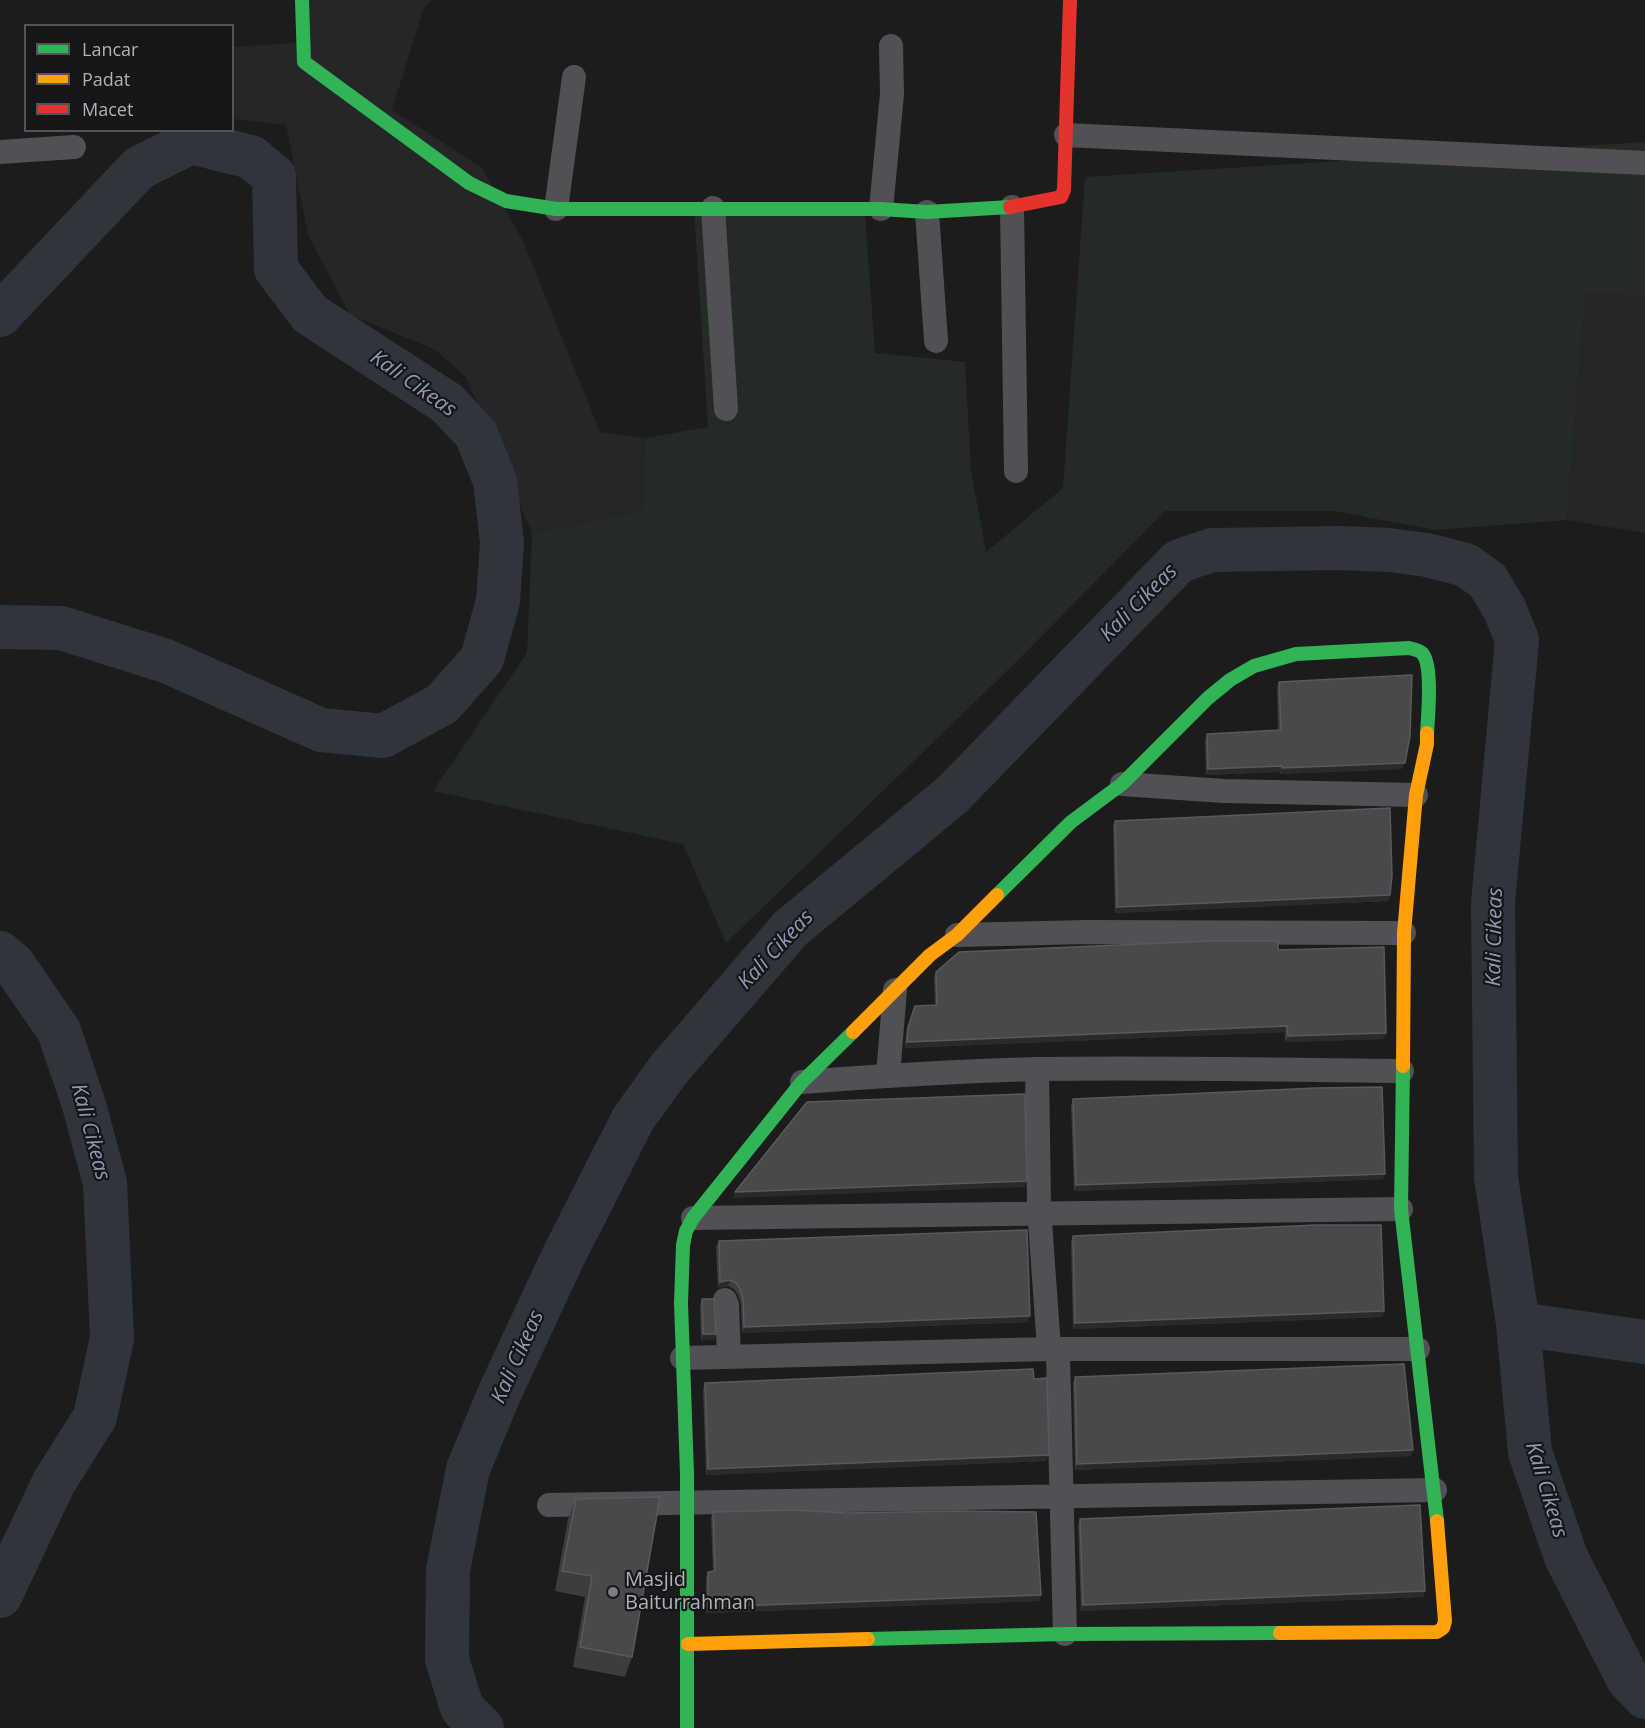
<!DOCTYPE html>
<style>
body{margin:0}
#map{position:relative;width:1645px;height:1728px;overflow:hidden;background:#1c1c1c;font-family:"Open Sans",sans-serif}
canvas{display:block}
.legend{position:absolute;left:24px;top:24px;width:210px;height:108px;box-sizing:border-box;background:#161618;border:2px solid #535459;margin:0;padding:8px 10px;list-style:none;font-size:18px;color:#afb1bb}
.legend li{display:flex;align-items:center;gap:12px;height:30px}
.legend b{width:30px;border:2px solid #535459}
</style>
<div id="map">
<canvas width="1645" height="1728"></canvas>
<ul class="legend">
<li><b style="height:8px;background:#30b455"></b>Lancar</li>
<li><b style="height:8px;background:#ff9f0a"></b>Padat</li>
<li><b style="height:8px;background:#e5322d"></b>Macet</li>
</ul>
</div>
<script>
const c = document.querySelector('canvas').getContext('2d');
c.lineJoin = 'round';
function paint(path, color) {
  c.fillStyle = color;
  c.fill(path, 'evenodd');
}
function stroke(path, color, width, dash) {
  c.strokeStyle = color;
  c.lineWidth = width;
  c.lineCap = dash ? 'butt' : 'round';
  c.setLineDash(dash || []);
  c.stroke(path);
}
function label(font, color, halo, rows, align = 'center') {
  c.font = font + ' "Open Sans",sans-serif';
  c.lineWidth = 4.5;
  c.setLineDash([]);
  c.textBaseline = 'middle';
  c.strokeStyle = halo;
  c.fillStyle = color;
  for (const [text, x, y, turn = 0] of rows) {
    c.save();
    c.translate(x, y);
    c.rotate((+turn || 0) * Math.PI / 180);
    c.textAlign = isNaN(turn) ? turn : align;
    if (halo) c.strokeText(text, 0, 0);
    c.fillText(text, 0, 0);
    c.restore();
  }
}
const built = new Path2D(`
 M300,0H431L423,10L392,110L482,168L523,241L600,432L645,438L642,510L532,533L466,377L434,349L350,315L308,235L286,125L233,119V47L308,42Z
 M1586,293L1645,297V533L1567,520Z`);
const green = new Path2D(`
 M1645,142V297L1586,293L1567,520L1435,530L1334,511H1165L1014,664L726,943L683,844L433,791L527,653L532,533L642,510L645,438L708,427L694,211L865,215L875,353L965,362L971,471L986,552L1063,488L1085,177Z`);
const river = new Path2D(`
 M0,315L139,168L191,142L251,157L274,176L276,269L310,314L447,403L476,434L495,481L502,543L498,601L482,659L442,704L383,736L321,730L166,661L61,628L0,627
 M0,953L13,964L59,1031L84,1105L105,1183L112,1338L95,1417L54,1482L0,1596
 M1518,1324L1645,1342
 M482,1728L462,1708L447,1659L448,1570L468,1469L500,1392L563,1257L633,1119L669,1069L791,928L952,795L1179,561L1212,550L1339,548L1389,550L1427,555L1466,565L1488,581L1505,610L1517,640L1493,903L1496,1177L1518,1324L1530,1452L1566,1557L1628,1679L1645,1697`);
const street = new Path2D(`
 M1066,135L1645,163
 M0,152L74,147
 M1012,207L1016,471
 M713,208L726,409
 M556,209L574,77
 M881,209L892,94L891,46
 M927,212L936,341
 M1122,784L1224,791L1416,795
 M957,935L1087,932L1404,933
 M1037,1069L1039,1207L1049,1349L1058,1354L1065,1634
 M888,1075L895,990
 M802,1082C880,1076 959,1071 1038,1069C1159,1067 1281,1070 1402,1071
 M693,1218L1401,1209
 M725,1300L727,1305L729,1357
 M682,1358L1049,1349H1418
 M549,1505L1435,1490`);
const fast = new Path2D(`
 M302,0L304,62L469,183L506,201L556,209H881L927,212L1010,207
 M997,895L1071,822L1122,784L1208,698L1230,680L1254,666L1296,654L1409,648C1413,649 1419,650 1422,653C1433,664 1428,717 1427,733
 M1403,1066L1401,1209L1437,1521
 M868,1639L1065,1634L1280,1633
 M687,1728V1474L681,1303L683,1245L686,1231L693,1218L802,1082L853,1032`);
const slow = new Path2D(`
 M853,1032L930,955L957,935L997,895
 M1403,1066L1404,933L1416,795L1427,744V733
 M1280,1633L1437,1632L1443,1628L1445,1621L1437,1521
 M688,1644L868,1639`);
const jam = new Path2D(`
 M1010,207L1061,197L1064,190L1070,0`);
const wall = new Path2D(`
 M1279,682L1402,769L1280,774V772L1206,775L1205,740L1207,734L1278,730L1277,688Z
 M1115,821L1390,895L1388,901L1115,913L1113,826Z
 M1278,950L1384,1039L1285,1042V1032L905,1048L906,1033L915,1006L935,1005L934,978L936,972Z
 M1073,1099L1383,1179L1074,1191L1071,1105Z
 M1073,1236L1384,1311L1382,1317L1073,1329L1071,1242Z
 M719,1241L1028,1322L742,1333L741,1304L738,1295L734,1289L728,1286L718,1288L716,1247Z
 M702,1299L716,1334L714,1340H701L700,1305Z
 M1075,1377L1411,1456L1075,1470L1073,1383Z
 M1034,1379L1046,1461L706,1475L703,1389L705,1383Z
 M576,1499L632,1657L625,1677L573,1667L585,1597L555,1591L568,1519Z
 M713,1512L1041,1595L1039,1601L706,1613V1578L708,1572L713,1571L711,1518Z
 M1080,1519L1425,1591L1423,1597L1081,1611L1078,1525Z`);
const shadedWall = new Path2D(`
 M1405,763L1402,769L1280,774L1282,768Z
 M1282,766L1280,772L1206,775L1208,769Z
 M1390,895L1388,901L1115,913L1117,907Z
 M1287,1026L1285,1032L905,1048L907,1042Z
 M1386,1033L1384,1039L1285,1042L1288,1036Z
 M1385,1174L1383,1179L1074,1191L1076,1185Z
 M1027,1181L1024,1187L733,1198L735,1192Z
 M730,1280L728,1286L718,1288L720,1282Z
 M1384,1311L1382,1317L1073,1329L1075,1323Z
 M1030,1316L1028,1322L742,1333L744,1327Z
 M703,1334H716L714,1340H701Z
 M1413,1450L1411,1456L1075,1470L1077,1464Z
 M1049,1455L1046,1461L706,1475L708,1469Z
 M1425,1591L1423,1597L1081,1611L1083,1605Z
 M1041,1595L1039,1601L706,1613L708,1607Z`);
const building = new Path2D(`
 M1412,675L1410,736L1405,763L1282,768V766L1208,769L1207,734L1281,730L1279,682Z
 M1390,808L1392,876L1390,895L1117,907L1115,821Z
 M1210,941H1278V950L1384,947L1386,1033L1288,1036L1287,1026L907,1042L908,1027L915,1006L937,1005L936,972L959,952Z
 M1382,1087L1385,1174L1076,1185L1073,1099L1317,1088Z
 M1025,1094L1027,1181L735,1192L807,1102Z
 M1316,1225H1381L1384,1311L1075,1323L1073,1236Z
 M1027,1230L1030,1316L744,1327L743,1299L740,1289L736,1283L730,1280L720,1282L719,1241Z
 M702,1299H714L716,1334H703Z
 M1404,1364L1413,1450L1077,1464L1075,1377Z
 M1033,1369L1034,1379L1047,1378L1049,1455L708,1469L705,1383Z
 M660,1497L632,1657L580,1647L592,1576L562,1571L576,1499Z
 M1420,1505L1425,1591L1083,1605L1080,1519Z
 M792,1510L846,1513L955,1511L1036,1512L1041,1595L708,1607V1572L715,1571L713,1512Z`);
const markers = [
 [613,1592,6,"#7c7d83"]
];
const poiNames = [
 ["Masjid",625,1580],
 ["Baiturrahman",625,1603]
];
const waterNames = [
 ["Kali Cikeas",413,384,35],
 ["Kali Cikeas",1139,603,-45],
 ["Kali Cikeas",1495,937,-89],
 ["Kali Cikeas",776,950,-47],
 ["Kali Cikeas",90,1132,75],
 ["Kali Cikeas",518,1357,-66],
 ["Kali Cikeas",1546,1490,73]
];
paint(built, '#262628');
paint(green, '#242b26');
stroke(river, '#30353d', 44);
stroke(street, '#515155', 24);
stroke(fast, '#30b455', 14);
stroke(slow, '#ff9f0a', 14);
stroke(jam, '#e5322d', 14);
paint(wall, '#3d3d3e');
paint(shadedWall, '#2a2a2b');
paint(building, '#49494c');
stroke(building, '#595a5d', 1.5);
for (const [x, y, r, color] of markers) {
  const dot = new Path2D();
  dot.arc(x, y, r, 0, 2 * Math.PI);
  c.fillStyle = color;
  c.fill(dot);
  stroke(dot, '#161618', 2);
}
label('20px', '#afb1bb', '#161618', poiNames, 'left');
label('italic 21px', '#8b9bb2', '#161618', waterNames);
</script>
